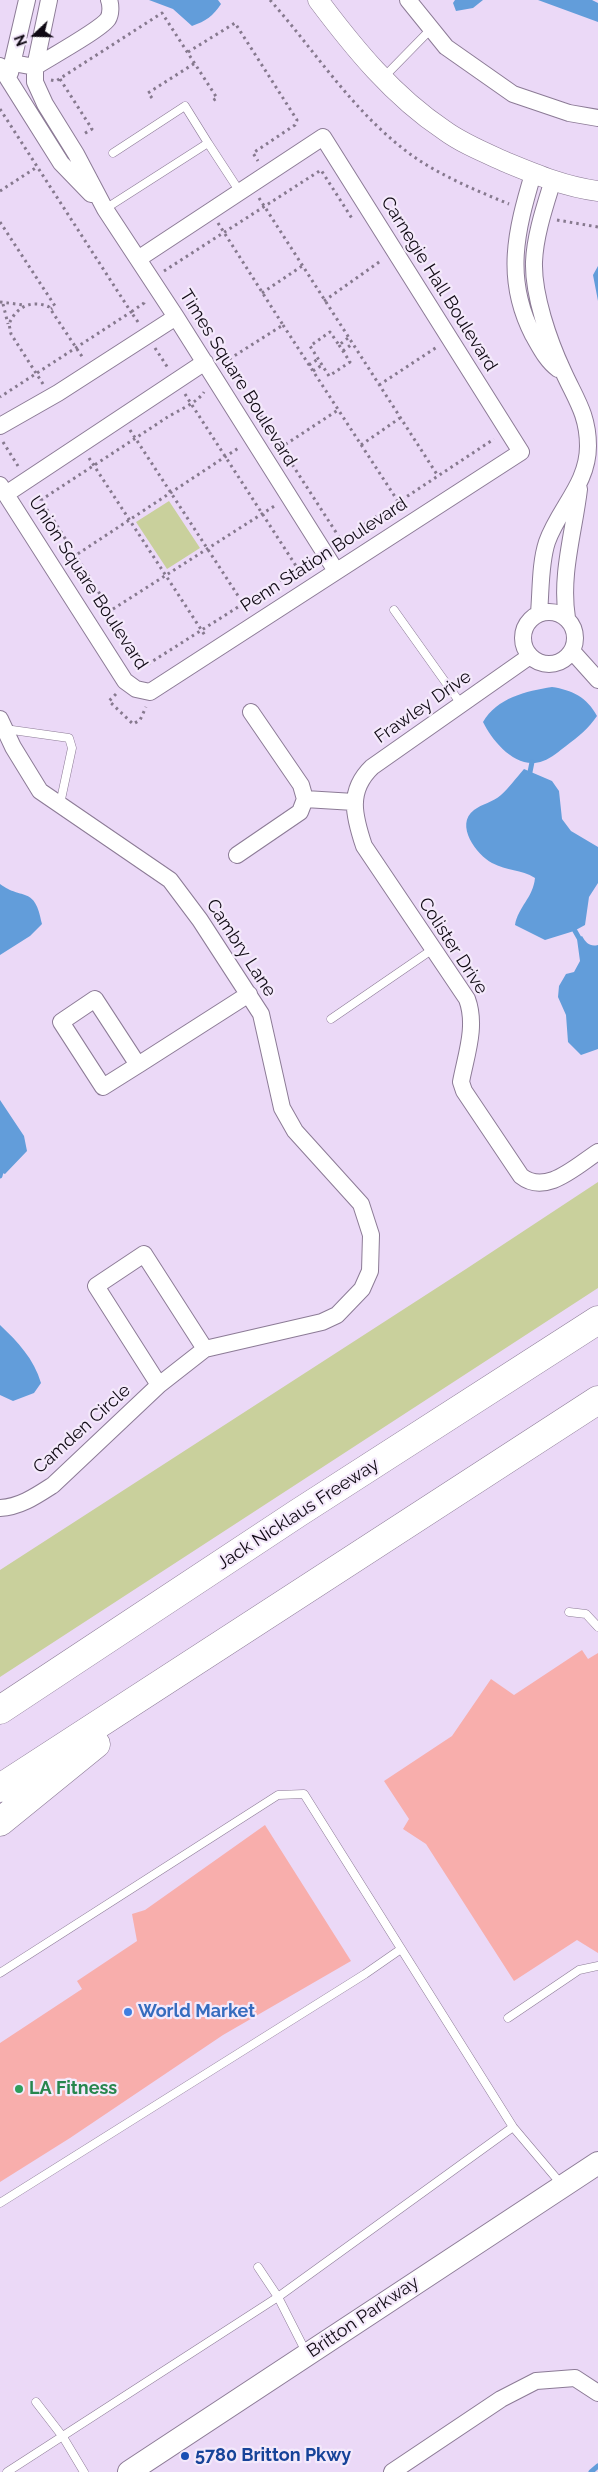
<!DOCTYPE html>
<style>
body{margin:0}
#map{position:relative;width:598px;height:2472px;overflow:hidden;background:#ebd9f7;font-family:Raleway,sans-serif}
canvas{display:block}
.north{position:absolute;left:10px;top:10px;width:50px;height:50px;-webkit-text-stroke:4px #f4e9fb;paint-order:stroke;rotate:249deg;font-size:14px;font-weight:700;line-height:20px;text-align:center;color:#100a14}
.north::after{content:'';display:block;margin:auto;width:18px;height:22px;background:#100a14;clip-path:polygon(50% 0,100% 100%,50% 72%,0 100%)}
</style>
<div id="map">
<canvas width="598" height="2472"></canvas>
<div class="north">N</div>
</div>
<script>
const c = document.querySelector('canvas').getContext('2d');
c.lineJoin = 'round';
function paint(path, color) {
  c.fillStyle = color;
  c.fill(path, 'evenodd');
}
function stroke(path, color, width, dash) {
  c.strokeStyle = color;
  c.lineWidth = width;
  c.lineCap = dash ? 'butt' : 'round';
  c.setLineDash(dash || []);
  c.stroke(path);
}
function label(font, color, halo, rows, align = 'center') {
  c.font = font + ' Raleway,sans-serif';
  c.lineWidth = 4.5;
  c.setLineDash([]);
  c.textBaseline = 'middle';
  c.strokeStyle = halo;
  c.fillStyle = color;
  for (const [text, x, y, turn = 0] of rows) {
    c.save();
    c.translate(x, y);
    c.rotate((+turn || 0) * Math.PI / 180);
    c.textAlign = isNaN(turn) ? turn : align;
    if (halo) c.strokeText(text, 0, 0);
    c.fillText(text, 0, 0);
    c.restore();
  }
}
const green = new Path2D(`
 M169,501L200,548L167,569L136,522Z
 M598,1182V1288L0,1677V1570L466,1269Z`);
const water = new Path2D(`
 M149,0H218L221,4C213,16 206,21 192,26L173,9Z
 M455,0H483L473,8L456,11L453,3Z
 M538,0H592L598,3V22Z
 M598,266V301L593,275Z
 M552,687C572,690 587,697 597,716C589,728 578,737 566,746C559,751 552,758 543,761C517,771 493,742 483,722C497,698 526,691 552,687Z
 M524,769L552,781L559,791L562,819L571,831L598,847V883L589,897L585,925L574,931L545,940L515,925C518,907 533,898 535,878C521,869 507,871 492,863C477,855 454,825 474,810C482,804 493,802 501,795C509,788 516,778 524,769Z
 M0,884C23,901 35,885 42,924L30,936L0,955Z
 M582,936C586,943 590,947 598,945V1049L581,1055L568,1042L566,1015L558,997L559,986L566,974L574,972L580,961L577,939Z
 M0,1100L24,1136L27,1151L5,1174L0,1172Z
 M0,1325C18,1342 34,1359 41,1383L34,1393L13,1401L0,1395Z`);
const stream = new Path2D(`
 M530,772L532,762
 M575,931L579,938
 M0,1176L1,1172
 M591,2472L598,2466`);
const building = new Path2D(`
 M582,1650L588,1659L598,1653V1953L577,1940L514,1981L426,1844L403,1829L409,1819L384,1781L452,1736L491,1679L514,1695Z
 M265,1825L351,1961L223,2035L70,2138L0,2182V2043L82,1989L77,1981L137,1941L132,1914L145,1910Z`);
const path = new Path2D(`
 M270,0C316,52 353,112 410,154C439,175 475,190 509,204
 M188,52L235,23L297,120L295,125L253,153L258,161
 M60,79L92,129L82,135
 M51,80L56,81L162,13L217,98L212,101
 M152,98L148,93L195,63
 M0,109L131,312L0,397
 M0,191L37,167
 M259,198L438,476
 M557,220L598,227
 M0,222L55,306L51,309
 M218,223L283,325L223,363
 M164,271L321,170L353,220
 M262,293L302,266
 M324,301L382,260
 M0,302L24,305
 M3,304L8,324
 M138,322L131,312L144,303L145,300
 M283,325L403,509
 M339,345L350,362L329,376L310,346L330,332L339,345L348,338
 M155,348L168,368
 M343,351L352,344
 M309,365L318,359
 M313,371L322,365
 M43,384L11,334L9,324C16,307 32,299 49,307L83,358
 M379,385L437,347
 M185,394L190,402L298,569L145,666L41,500C82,473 124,446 166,418C177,411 197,403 204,392
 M257,410L341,540L494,439
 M130,430L248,611
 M3,442L18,466
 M361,445L400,418
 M280,448L338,410
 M89,458L206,637
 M67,561L240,447
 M301,574L298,569L312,559
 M102,616L276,505
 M116,694L109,701L133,724L140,720L146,707`);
const service = new Path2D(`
 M383,78L431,29
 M208,143L240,192
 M105,209L208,143L185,106L113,153
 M394,610L461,704
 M5,729L69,738L72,748L60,804
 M331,1019L433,949
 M569,1612L586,1614L598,1627
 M0,1973L278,1795L304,1794L513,2127L562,2185
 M508,2018L579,1970L598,1966
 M0,2203L365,1974L401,1949
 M258,2267L278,2297L306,2352
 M36,2402L63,2437L84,2472
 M7,2472L278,2297L513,2127`);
const minor = new Path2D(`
 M49,0L35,67V82L45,104L76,154L105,209L176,317L336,571
 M408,0L446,47L513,94L569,113L598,118
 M13,63L35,67C49,58 100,30 108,19C111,14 111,5 109,0
 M0,66L61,163L91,194
 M10,73L27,0
 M533,174C516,231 504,279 533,335C540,347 546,360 558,369
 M0,426L58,393L176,317
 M0,485L125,681L136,689L150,692L521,452L323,137L138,259
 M6,494L205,362
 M523 638a26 26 0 1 1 52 0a26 26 0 1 1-52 0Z
 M539,613C541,590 540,563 547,542C559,508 588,484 588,446C588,414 575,398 563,371C549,341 533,295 534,262C535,235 545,206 553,180
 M567,618C560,575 574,532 579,489
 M572,651L598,680
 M530,656L372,767C347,791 354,816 364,846L467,999C477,1026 466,1055 461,1082L464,1091L521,1176C546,1196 576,1166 598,1152
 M0,719L13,747L40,791L170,880L200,920L261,1014L282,1108L295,1131L361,1204L371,1235L370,1271L362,1289L337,1315L322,1322L205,1349L159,1385L53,1485C36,1496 20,1507 0,1508
 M305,799L354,802
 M237,855L300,812L305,799L301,785L251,712
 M95,999L138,1065L103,1087L61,1022Z
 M138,1065L249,994
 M159,1385L96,1286L144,1254L205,1349
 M392,2472L501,2399L536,2381L575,2378L598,2393`);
const tertiary = new Path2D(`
 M318,0C354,48 393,96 444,130C463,144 486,153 508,163C537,175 566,187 598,191`);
const secondary = new Path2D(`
 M129,2472L598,2163`);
const motorway = new Path2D(`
 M0,1710L298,1513L598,1320
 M0,1788L598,1400
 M0,1822L96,1744`);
const markers = [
 [128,2012,5,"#3f7fe0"],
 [19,2089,5,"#2e9e5b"],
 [185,2456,5,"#1a4fb4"]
];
const streetNames = [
 ["Carnegie Hall Boulevard",439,284,58],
 ["Times Square Boulevard",238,378,58],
 ["Penn Station Boulevard",324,555,-33],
 ["Union Square Boulevard",88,583,57],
 ["Frawley Drive",423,707,-35],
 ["Colister Drive",453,946,57],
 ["Cambry Lane",241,948,57],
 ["Camden Circle",82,1429,-42],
 ["Jack Nicklaus Freeway",298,1514,-33],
 ["Britton Parkway",363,2317,-34]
];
const shopNames = [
 ["World Market",138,2012]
];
const leisureNames = [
 ["LA Fitness",29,2089]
];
const transitNames = [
 ["5780 Britton Pkwy",195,2456]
];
paint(green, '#c9d09c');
paint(water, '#629dda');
stroke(stream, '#629dda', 5);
paint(building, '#f8aeac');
stroke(service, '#8c7b96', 9);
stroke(minor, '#8c7b96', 18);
stroke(tertiary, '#8c7b96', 21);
stroke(secondary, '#8c7b96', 24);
stroke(motorway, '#8c7b96', 29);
stroke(path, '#86798e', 3, [2.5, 4]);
stroke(service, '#fff', 8);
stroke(minor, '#fff', 16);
stroke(tertiary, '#fff', 20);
stroke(secondary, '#fff', 22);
stroke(motorway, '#fff', 28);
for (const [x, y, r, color] of markers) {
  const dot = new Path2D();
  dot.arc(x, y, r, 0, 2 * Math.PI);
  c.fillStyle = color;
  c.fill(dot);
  stroke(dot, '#f4e9fb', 2);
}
label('18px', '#100a14', '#f4e9fb', streetNames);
label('bold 18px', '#366cbe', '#f4e9fb', shopNames, 'left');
label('bold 18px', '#27864d', '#f4e9fb', leisureNames, 'left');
label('bold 18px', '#164399', '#f4e9fb', transitNames, 'left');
</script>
